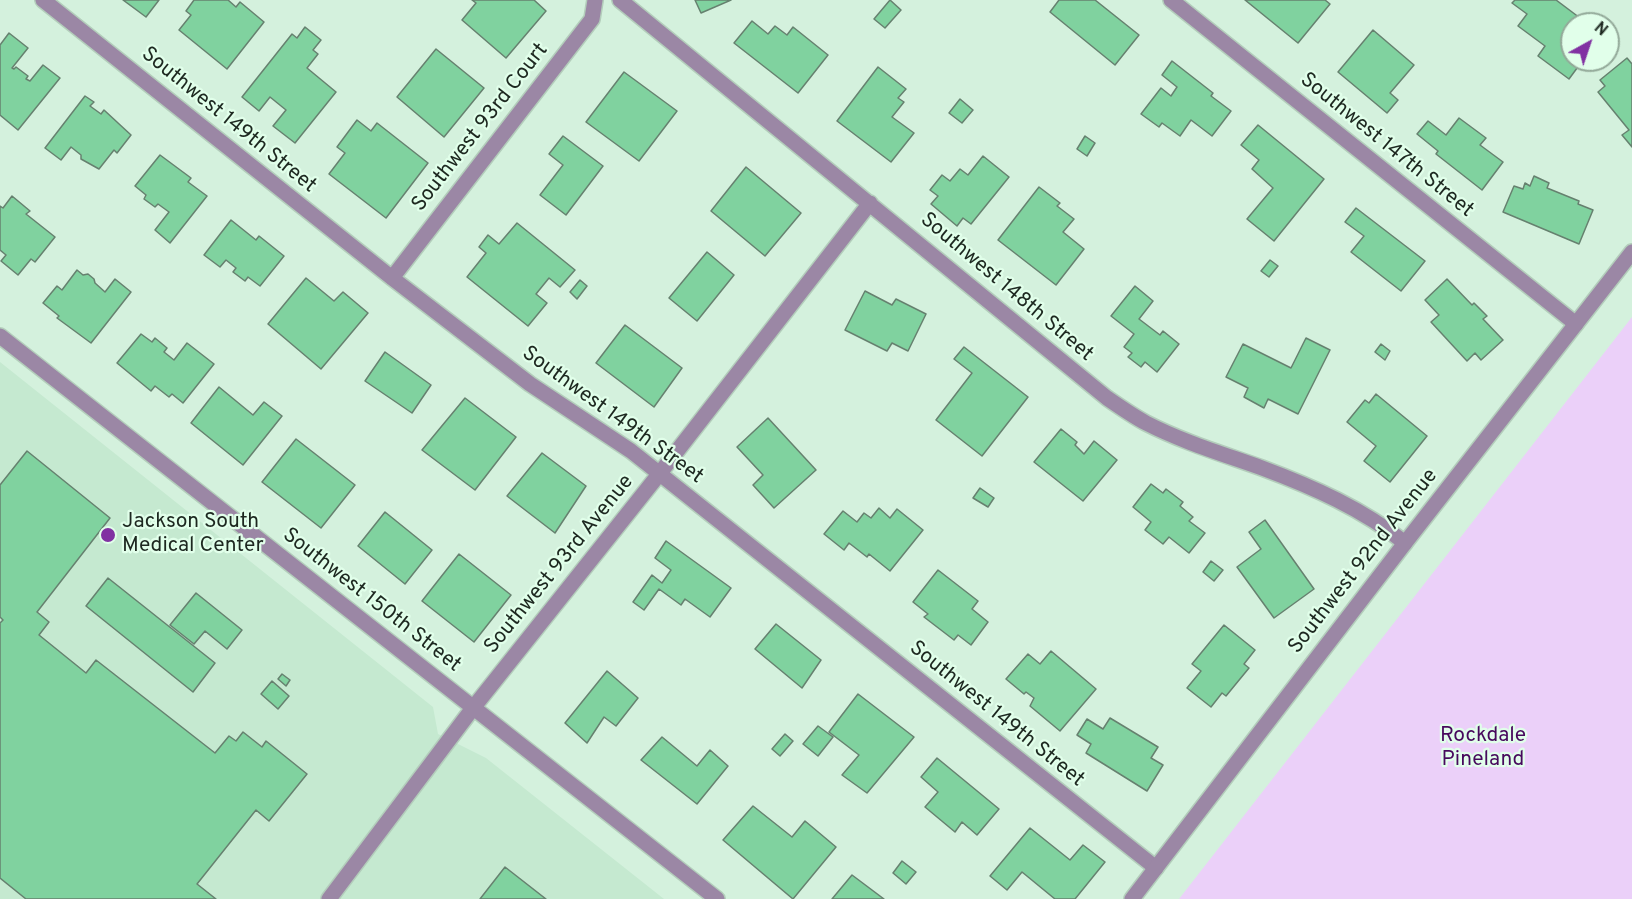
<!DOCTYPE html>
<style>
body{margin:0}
#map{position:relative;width:1632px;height:899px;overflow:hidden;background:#d4f1dd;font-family:Overpass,sans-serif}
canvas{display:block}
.north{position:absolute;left:1560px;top:12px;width:60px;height:60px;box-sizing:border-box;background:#e1ffea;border:2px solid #93a999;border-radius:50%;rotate:40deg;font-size:16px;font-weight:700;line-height:24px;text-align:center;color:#1d2820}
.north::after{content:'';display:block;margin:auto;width:21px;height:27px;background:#8131a2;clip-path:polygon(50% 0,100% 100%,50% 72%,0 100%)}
</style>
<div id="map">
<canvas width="1632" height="899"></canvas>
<div class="north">N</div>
</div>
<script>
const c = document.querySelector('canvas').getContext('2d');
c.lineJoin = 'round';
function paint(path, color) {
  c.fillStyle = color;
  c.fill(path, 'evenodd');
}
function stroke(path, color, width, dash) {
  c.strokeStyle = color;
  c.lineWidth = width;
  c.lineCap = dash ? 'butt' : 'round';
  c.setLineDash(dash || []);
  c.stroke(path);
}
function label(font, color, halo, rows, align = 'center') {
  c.font = font + ' Overpass,sans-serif';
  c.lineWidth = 4.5;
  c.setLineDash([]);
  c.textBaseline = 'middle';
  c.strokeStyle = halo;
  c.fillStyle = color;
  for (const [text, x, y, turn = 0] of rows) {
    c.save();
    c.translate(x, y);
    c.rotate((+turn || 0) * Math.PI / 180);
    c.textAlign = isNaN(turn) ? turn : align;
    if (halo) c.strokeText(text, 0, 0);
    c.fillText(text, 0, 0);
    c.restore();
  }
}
const built = new Path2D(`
 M0,362L433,707L438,734L486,758L664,899H0Z`);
const green = new Path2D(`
 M1632,317V899H1179Z`);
const building = new Path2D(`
 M123,0H159L146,17Z
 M194,0H228L236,7L240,2L264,22L227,69L179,30L191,15L186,11Z
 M472,0H534L546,11L506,58L462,20L476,3Z
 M695,0H731L701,13Z
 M890,0L901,10L885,28L874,19Z
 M1059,0H1095L1139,35L1115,65L1050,12Z
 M1245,0H1325L1330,4L1298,43Z
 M1515,0H1556L1588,24H1572V60H1583L1569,79L1538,56L1545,46L1518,26L1527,14L1512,3Z
 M752,21L768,34L775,26L787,35L793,27L828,55L798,93L734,43Z
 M305,27L321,40L313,50L318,54L307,68L336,92L295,143L273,126L286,110L270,97L259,111L242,97L292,34L297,38Z
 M1373,30L1414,65L1390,93L1398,100L1387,113L1338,72Z
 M9,33L28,48L12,68L14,69L16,67L28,76L26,79L30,81L43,65L60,78L18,130L0,115V45Z
 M436,49L484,88L444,137L397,97Z
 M1627,58L1632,64V147L1622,135L1629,130L1598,92L1605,86L1600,80Z
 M1172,61L1213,93L1211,96L1231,111L1212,136L1191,120L1180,136L1162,123L1159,127L1141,114L1161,88L1171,96L1177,87L1162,75Z
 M878,67L906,89L898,98L904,102L892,117L914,133L891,162L837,121Z
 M624,72L677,111L639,161L586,122Z
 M85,96L94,102L90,106L101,114L104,110L131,135L117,153L114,150L99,169L81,159V155L71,147L61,160L45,148Z
 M960,99L973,110L962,123L949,113Z
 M1459,118L1486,138L1480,145L1503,162L1482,190L1436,154L1438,151L1417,134L1428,121L1446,135Z
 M357,120L371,131L377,123L428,163L386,218L329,174L345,153L337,147Z
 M1258,125L1324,179L1274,241L1247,219L1273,188L1252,169L1259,160L1241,145Z
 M563,136L603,166L566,215L540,195L563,165L549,154Z
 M1085,136L1095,143L1087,156L1077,149Z
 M160,155L191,178L188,182L207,196L170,243L155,230L169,212L158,204L155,207L144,199L146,195L135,186Z
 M983,156L1009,177L971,224L963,218L957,226L931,204L938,196L930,190L942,175L950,181L960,169L968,175Z
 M746,167L801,213L765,256L711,211Z
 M1534,176L1549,183L1547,188L1579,201L1578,204L1593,210L1579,244L1503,212L1514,186L1523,189L1525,183L1530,186Z
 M1039,187L1060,203L1057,206L1074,219L1063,232L1084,249L1056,285L998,240Z
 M12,196L30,211L26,214L55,237L35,262L31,259L18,275L1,261L6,255L0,250V206L3,208Z
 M1356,208L1425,261L1401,291L1351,252L1364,236L1345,222Z
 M231,220L256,240L259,236L284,256L260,286L248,277L245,281L233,272L236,268L226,260L220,267L204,255Z
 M517,223L575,270L560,287L549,278L536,294L547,303L528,326L467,277L486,253L479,247L488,235L499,244Z
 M707,252L734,275L697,321L669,298Z
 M1270,260L1278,266L1269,277L1261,271Z
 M77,270L83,275L88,274L94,279L95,283L105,292L115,279L131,292L91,343L57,318L59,316L43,303L57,286L62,290Z
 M306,278L334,301L343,292L368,313L321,369L268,324Z
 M1447,279L1472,305L1474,303L1487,316L1483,319L1503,340L1481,360L1475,353L1467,361L1431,322L1439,315L1425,300Z
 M580,280L587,286L577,299L570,292Z
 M1135,286L1153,301L1139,319L1160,335L1163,331L1179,344L1157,372L1145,362L1141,367L1128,357L1132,353L1124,347L1134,334L1111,316Z
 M865,291L892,305L896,299L926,314L908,351L892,343L887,351L845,330Z
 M625,325L682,368L654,407L596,363Z
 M141,334L152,342L155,338L167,348L164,352L174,360L187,343L214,364L183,403L172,394L169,397L155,386L151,391L117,363Z
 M1306,338L1330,350L1298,414L1268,399L1264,408L1244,397L1248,388L1226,377L1243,344L1291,368Z
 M1381,344L1390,351L1385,360L1375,352Z
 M964,347L1028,397L982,456L936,420L972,373L954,359Z
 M385,352L431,385L412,413L365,381Z
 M219,387L253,415L264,402L282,416L243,465L191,423Z
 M1376,394L1427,436L1390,482L1364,461L1376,446L1347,422L1365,400L1369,403Z
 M465,398L516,437L475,490L422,450Z
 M768,418L816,470L774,508L753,485L763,475L737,447Z
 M1061,429L1077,442L1075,445L1084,454L1094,441L1117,460L1083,501L1034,462Z
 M296,439L355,485L321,528L262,482Z
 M27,451L110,518L37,612L49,622L39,635L86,673L96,660L215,753L229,736L236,741L243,732L262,747L266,741L307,774L269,821L256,810L197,884L216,899H26L0,878V623L3,620L0,617V485Z
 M542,453L586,486L555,533L507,496Z
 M1151,484L1163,493L1166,489L1183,502L1180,506L1193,517L1189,521L1205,533L1189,553L1169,537L1163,544L1145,530L1151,522L1133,507Z
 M980,488L994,498L988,507L973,498Z
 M879,508L890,518L897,509L923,530L890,571L869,554L867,557L849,543L844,550L824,534L843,511L857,522L864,513L871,518Z
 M385,512L432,550L405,584L358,546Z
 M1265,520L1314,589L1274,618L1237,567L1261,549L1249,532Z
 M666,541L731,588L710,617L685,599L681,605L659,589L644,610L633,602L652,575L662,583L671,570L655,558Z
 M459,554L511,595L474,642L422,601Z
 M1211,561L1223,570L1214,581L1203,572Z
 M938,570L978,601L972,609L988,622L971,645L958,635L954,640L924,617L928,614L913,602Z
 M108,578L215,663L193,692L86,606Z
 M196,593L242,630L227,649L205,631L194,644L170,625Z
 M776,624L821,660L802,688L755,649Z
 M1224,625L1255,650L1244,664L1249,668L1226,696L1222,693L1211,707L1187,688L1201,671L1192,664Z
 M1051,651L1096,689L1060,731L1030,706L1034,698L1026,692L1024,694L1006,679L1028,654L1040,664Z
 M607,671L638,698L616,726L604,717L587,743L565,723Z
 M282,674L290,680L286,686L278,679Z
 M272,681L289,696L278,709L261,694Z
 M858,694L914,737L867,793L842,775L859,755L829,732Z
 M1110,718L1158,747L1151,758L1163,765L1147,791L1086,753L1091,744L1077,735L1087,719L1103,729Z
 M818,726L833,737L818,756L803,744Z
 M785,734L793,741L780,756L772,749Z
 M662,737L697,766L710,750L728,766L697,804L641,760Z
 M937,758L999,809L977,835L962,822L955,832L925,807L938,792L921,777Z
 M753,806L792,837L805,821L836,847L793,899L723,840Z
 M1030,828L1070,860L1083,845L1105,862L1075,899H1055L1022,872L1007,890L990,876Z
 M902,861L916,872L906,884L893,873Z
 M505,867L546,899H480Z
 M852,875L884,899H832Z`);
const minor = new Path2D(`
 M43,0L392,278L530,384L631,451L1156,868
 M620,0L1107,398C1120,407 1133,416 1146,423C1183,442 1223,454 1262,468C1313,487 1363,509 1405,543
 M1171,0L1576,324
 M392,278L592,19L595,0
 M0,336L717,899
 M329,899L473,708L660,473L870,203`);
const tertiary = new Path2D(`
 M1132,899L1405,543L1632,252`);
const markers = [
 [108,535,8,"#8131a2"]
];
const streetNames = [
 ["Southwest 149th Street",228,121,39],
 ["Southwest 93rd Court",481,128,-52],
 ["Southwest 147th Street",1386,146,39],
 ["Southwest 148th Street",1006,288,40],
 ["Southwest 149th Street",612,416,36],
 ["Southwest 92nd Avenue",1364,562,-52],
 ["Southwest 93rd Avenue",560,565,-51],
 ["Southwest 150th Street",371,601,38],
 ["Southwest 149th Street",996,715,39]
];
const poiNames = [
 ["Jackson South",122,523],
 ["Medical Center",122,547]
];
const parkNames = [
 ["Rockdale",1483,737],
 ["Pineland",1483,761]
];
paint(built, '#c5e9d0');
paint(green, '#ebd0f9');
paint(building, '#80d29f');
stroke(building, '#66816f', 1.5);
stroke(minor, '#b3cdbb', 18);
stroke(tertiary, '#b3cdbb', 18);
stroke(minor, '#9b87a5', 15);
stroke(tertiary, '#9b87a5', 15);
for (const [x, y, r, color] of markers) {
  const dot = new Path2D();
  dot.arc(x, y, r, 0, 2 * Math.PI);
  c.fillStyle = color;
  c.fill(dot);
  stroke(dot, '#e1ffea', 2);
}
label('21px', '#1d2820', '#e1ffea', streetNames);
label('21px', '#1d2820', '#e1ffea', poiNames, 'left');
label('21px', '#47095d', '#e1ffea', parkNames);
</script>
